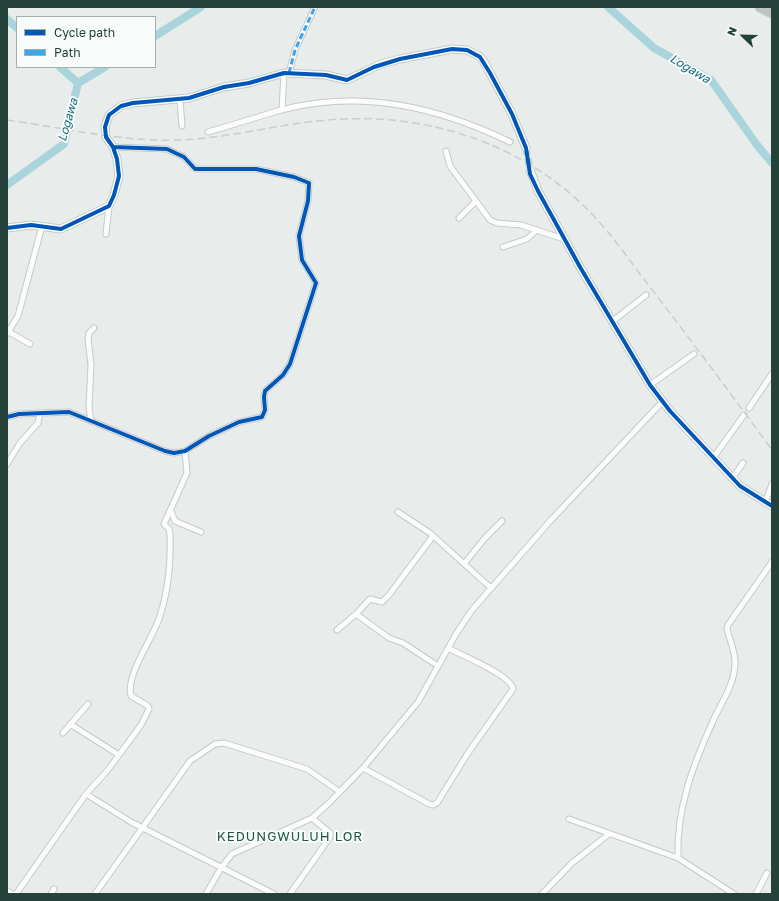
<!DOCTYPE html>
<style>
body{margin:0}
#map{position:relative;width:779px;height:901px;overflow:hidden;background:#e8edeb;font-family:"Golos Text",sans-serif}
canvas{display:block}
.frame{position:absolute;inset:0;border:8px solid #24423a;pointer-events:none}
.legend{position:absolute;left:16px;top:16px;width:140px;height:52px;box-sizing:border-box;background:#f7fbf9;border:1px solid #a3b1ad;margin:0;padding:5px 7px;list-style:none;font-size:12px;color:#24423a}
.legend li{display:flex;align-items:center;gap:8px;height:20px}
.legend b{width:20px;border:1px solid #a3b1ad}
.north{position:absolute;left:723px;top:16px;width:40px;height:40px;-webkit-text-stroke:3px #f7fbf9;paint-order:stroke;rotate:293deg;font-size:11px;font-weight:700;line-height:16px;text-align:center;color:#24423a}
.north::after{content:'';display:block;margin:auto;width:14px;height:18px;background:#24423a;clip-path:polygon(50% 0,100% 100%,50% 72%,0 100%)}
</style>
<div id="map">
<canvas width="779" height="901"></canvas>
<div class="frame"></div>
<ul class="legend">
<li><b style="height:5px;background:#0057b8"></b>Cycle path</li>
<li><b style="height:5px;background:#3ea4ec"></b>Path</li>
</ul>
<div class="north">N</div>
</div>
<script>
const c = document.querySelector('canvas').getContext('2d');
c.lineJoin = 'round';
function stroke(path, color, width, dash) {
  c.strokeStyle = color;
  c.lineWidth = width;
  c.lineCap = dash ? 'butt' : 'round';
  c.setLineDash(dash || []);
  c.stroke(path);
}
function label(font, color, halo, rows, align = 'center') {
  c.font = font + ' "Golos Text",sans-serif';
  c.lineWidth = 4;
  c.setLineDash([]);
  c.textBaseline = 'middle';
  c.strokeStyle = halo;
  c.fillStyle = color;
  for (const [text, x, y, turn = 0] of rows) {
    c.save();
    c.translate(x, y);
    c.rotate((+turn || 0) * Math.PI / 180);
    c.textAlign = isNaN(turn) ? turn : align;
    if (halo) c.strokeText(text, 0, 0);
    c.fillText(text, 0, 0);
    c.restore();
  }
}
const river = new Path2D(`
 M608,7L654,48L711,80L757,145L772,163
 M7,19L17,28
 M155,36L201,7
 M60,67L78,83
 M7,185L64,144L78,83L105,67`);
const secondaryTunnel = new Path2D(`
 M526,148L530,170`);
const street = new Path2D(`
 M289,73L295,50L315,7
 M180,100L182,126
 M282,110L284,73
 M208,132C233,125 257,117 281,110C362,89 438,107 510,142
 M446,151L450,166L490,220L497,223L521,225L564,239
 M459,218L476,201
 M106,234L109,206
 M503,247L527,239L537,230
 M613,321L646,295
 M9,332L30,344
 M7,334L18,316L42,226
 M650,385L694,354
 M749,408L772,374
 M7,417L19,414L69,412L165,451L174,453L185,451L209,436L239,422L262,417L265,410L264,397L265,391L283,375L290,364L316,283L302,260L299,236L308,201L309,183L294,177L256,169H195L184,157L167,149L113,147
 M91,421L89,407L91,365L88,338L89,333L94,328
 M713,458L744,415
 M7,464L20,443L38,423L40,413
 M732,479L743,463
 M765,503L772,484
 M171,511L175,521L201,532
 M398,512L430,533L491,588
 M464,564L485,538L502,521
 M356,614L389,638L403,643L438,666
 M337,630L356,614L370,599L382,602L389,595L433,536
 M63,733L88,704
 M119,755L141,725L149,709L148,706L131,696C125,675 154,637 160,616C168,591 171,561 170,534L169,529L164,524L187,473L185,451
 M363,768L429,804L433,805L437,803L468,753L513,689C511,675 461,655 448,648
 M86,794L131,822L274,894
 M569,819L678,858
 M7,891L12,894
 M16,894L86,794L107,771L119,755L70,724
 M51,894L54,889
 M95,894L190,761L215,744L224,743L307,769L340,792
 M206,894L221,868L232,854L312,818L328,804L363,768L418,702L456,634L472,610L551,520L663,401
 M290,894L330,837V833L312,818
 M542,894L572,863L609,834
 M734,894L678,858C676,809 693,765 713,721C721,703 734,685 735,665C736,653 730,641 727,629L728,625L772,562
 M756,894L767,873`);
const secondary = new Path2D(`
 M530,170L538,191L580,267L650,385L670,411L740,486L772,506
 M7,228L31,225L61,229L109,206L114,195L119,176L117,159L113,147L106,137L105,127L109,115L121,106L133,103L189,98L224,87L249,83L284,73L326,75L347,80L381,64L400,59L452,49L467,50L479,56L483,60L512,114L526,148`);
const highway = new Path2D(`
 M760,7L772,13`);
const rail = new Path2D(`
 M7,120C64,128 122,142 179,140C234,138 288,121 343,119C432,115 520,144 585,207C612,233 633,266 657,296C696,347 734,398 772,450`);
const quiet = new Path2D(`
 M289,73L295,50L315,7`);
const cycleway = new Path2D(`
 M7,228L31,225L61,229L109,206L114,195L119,176L117,159L113,147L106,137L105,127L109,115L121,106L133,103L189,98L224,87L249,83L284,73L326,75L347,80L374,67L400,59L452,49L467,50L480,57L490,73L512,114L526,148L530,174L538,191L580,267L650,385L670,411L740,486L772,506
 M7,417L19,414L69,412L165,451L174,453L185,451L209,436L239,422L262,417L265,410L264,397L265,391L283,375L290,364L316,283L302,260L299,236L308,201L309,183L294,177L256,169H195L184,157L167,149L113,147`);
const waterNames = [
 ["Logawa",690,69,31],
 ["Logawa",68,120,-74]
];
const quarterNames = [
 ["KEDUNGWULUH LOR",290,837]
];
stroke(river, '#a9d4db', 8);
stroke(secondaryTunnel, '#c1cbc8', 7, [7, 3.5]);
stroke(street, '#c5cac8', 7);
stroke(secondary, '#c3cbc8', 9);
stroke(highway, '#c3ccc9', 11);
stroke(street, '#fcfcfc', 5);
stroke(secondary, '#fcfcfc', 7);
stroke(highway, '#bcc4c2', 9);
stroke(rail, '#c9cdcc', 1.5, [8, 4]);
stroke(quiet, '#3ea4ec', 3, [6, 3]);
stroke(cycleway, '#0057b8', 4);
label('italic 12px', '#1c6f80', '#f7fbf9', waterNames);
c.letterSpacing = '1px';
label('13px', '#1f5548', '#f7fbf9', quarterNames);
c.letterSpacing = '0px';
</script>
